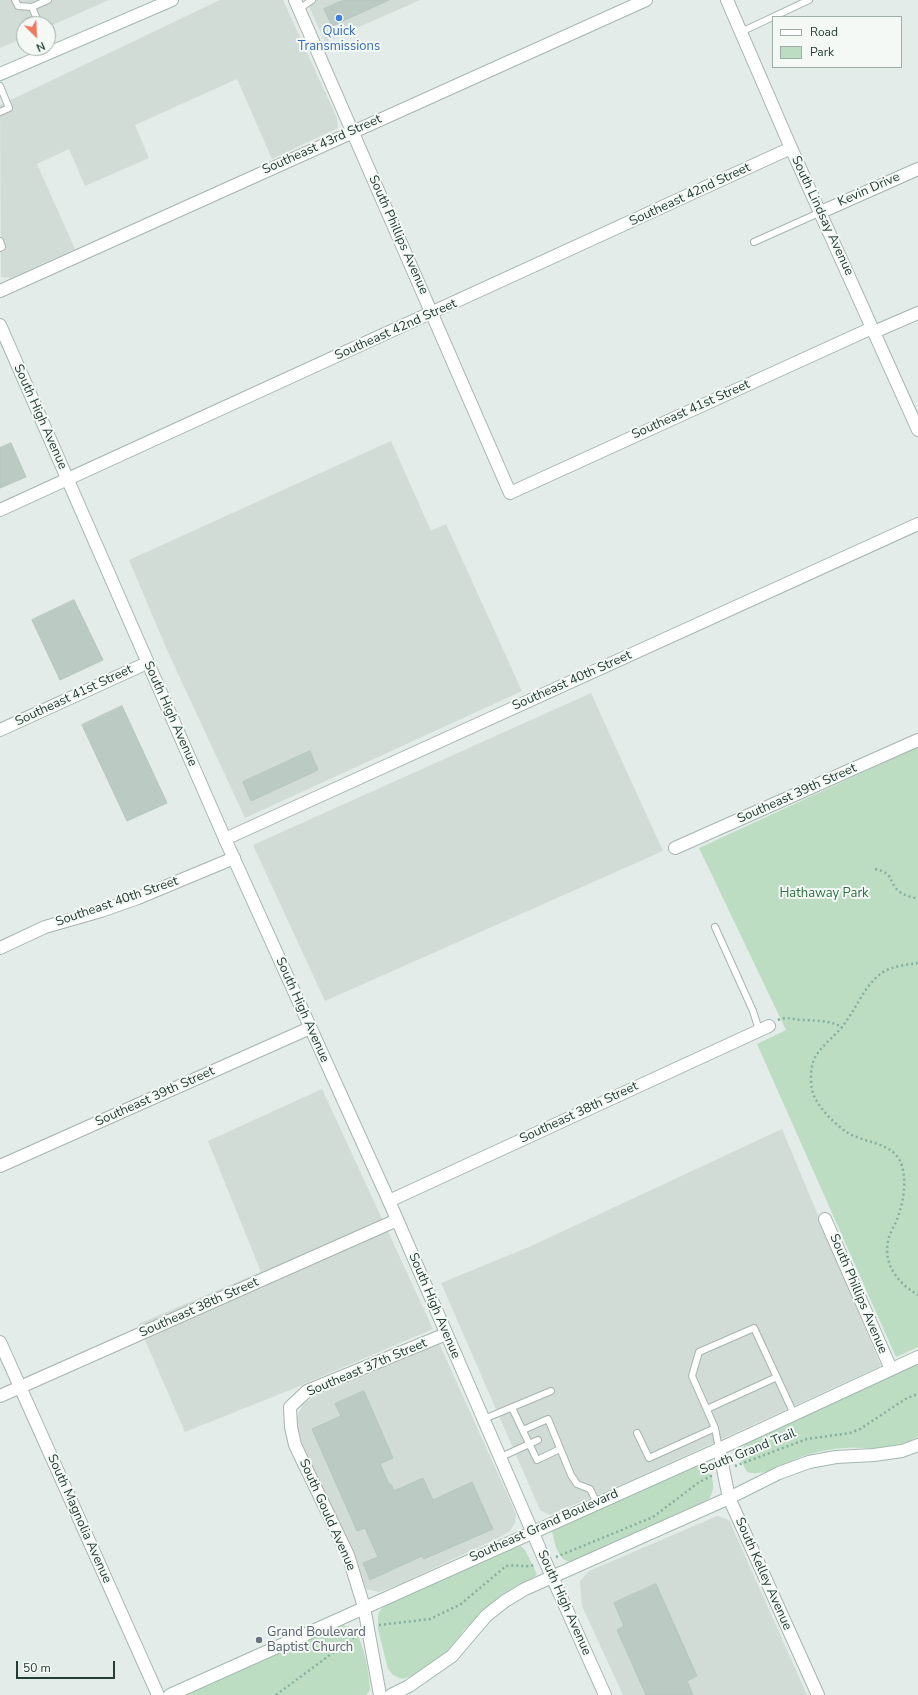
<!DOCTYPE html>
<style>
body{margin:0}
#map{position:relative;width:918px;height:1695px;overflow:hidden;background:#e3ece8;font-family:"Nunito Sans",sans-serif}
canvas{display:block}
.legend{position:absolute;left:772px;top:16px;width:130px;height:52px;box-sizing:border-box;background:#f4f9f6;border:1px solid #a0aea9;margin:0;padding:5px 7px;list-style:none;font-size:12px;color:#233d35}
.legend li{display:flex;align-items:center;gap:8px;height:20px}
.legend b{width:20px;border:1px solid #a0aea9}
.north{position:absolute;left:16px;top:16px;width:40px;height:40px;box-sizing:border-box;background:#f4f9f6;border:1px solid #a0aea9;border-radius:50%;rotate:156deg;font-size:11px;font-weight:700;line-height:16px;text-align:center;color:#233d35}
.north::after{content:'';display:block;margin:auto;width:14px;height:18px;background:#ed7a60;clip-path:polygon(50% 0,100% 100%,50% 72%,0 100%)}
.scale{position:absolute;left:16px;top:1661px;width:99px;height:18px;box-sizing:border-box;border:2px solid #233d35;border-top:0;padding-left:5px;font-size:12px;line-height:14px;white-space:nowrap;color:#233d35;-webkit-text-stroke:3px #f4f9f6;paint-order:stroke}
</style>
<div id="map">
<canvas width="918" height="1695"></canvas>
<ul class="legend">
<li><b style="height:5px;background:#fff"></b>Road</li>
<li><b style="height:11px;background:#bdddc3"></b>Park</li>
</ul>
<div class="north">N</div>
<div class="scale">50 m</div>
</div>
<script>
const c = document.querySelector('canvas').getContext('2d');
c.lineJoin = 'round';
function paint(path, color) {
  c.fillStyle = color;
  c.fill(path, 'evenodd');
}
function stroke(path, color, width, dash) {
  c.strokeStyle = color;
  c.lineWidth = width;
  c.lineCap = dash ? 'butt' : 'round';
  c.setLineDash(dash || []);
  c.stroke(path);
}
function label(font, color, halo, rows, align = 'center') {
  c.font = font + ' "Nunito Sans",sans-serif';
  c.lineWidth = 4;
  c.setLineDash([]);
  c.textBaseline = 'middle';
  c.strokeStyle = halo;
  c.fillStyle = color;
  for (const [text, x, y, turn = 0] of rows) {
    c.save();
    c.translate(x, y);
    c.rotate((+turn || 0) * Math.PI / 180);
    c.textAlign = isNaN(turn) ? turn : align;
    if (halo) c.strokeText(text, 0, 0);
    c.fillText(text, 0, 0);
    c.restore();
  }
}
const built = new Path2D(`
 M0,0H109L48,27V24H24V38L0,48Z
 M220,0H283L337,118L338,128L272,159L237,79L135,125L149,158L85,186L69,149L37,164L75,249L11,278L1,277L0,105Z
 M306,0H420L325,42Z
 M391,441L431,531L446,524L522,691L245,818L167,650L129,560Z
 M591,693L663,851L325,1001L253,845Z
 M322,1089L433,1329L290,1390L185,1432L138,1324L261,1272L208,1141Z
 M782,1129L881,1366L632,1480L550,1515L540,1510L441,1283L529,1247Z
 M439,1343L516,1514L515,1523L510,1531L500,1537L400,1584L379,1592L366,1589L301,1441L296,1419L303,1404L313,1397Z
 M717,1516L729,1520L807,1695H623L582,1606L580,1581L589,1571Z`);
const green = new Path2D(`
 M918,747V1347L896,1357L757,1044L786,1030L699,848Z
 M918,1364V1437C908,1442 897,1446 886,1448C873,1449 859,1447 846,1448C834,1448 822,1451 810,1454C791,1459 766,1478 747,1472L739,1457L746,1442Z
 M699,1466C714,1473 717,1486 709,1499L573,1562C558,1563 555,1543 552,1532L557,1527L691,1467Z
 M521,1546L525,1550L537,1574L530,1581L504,1595L481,1613L464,1630L448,1653L415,1675L402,1679L393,1675L388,1669L378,1629V1615L381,1609L386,1605L508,1550Z
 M343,1625L355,1629C364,1647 369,1670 370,1690L366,1695H185L189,1691L337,1626Z`);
const building = new Path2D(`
 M344,0H389L332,26L324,9Z
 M11,443L26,477L0,488V448Z
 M74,600L103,660L60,680L32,620Z
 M122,706L167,803L127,821L82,725Z
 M310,751L318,770L251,801L243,782Z
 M364,1391L393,1458L380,1464L389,1484H391L394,1491L423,1478L433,1500L472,1482L493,1529L424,1559L422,1556L370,1580L363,1563L378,1557L365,1528L357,1531L312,1429L341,1416L335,1404Z
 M656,1584L697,1676L687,1681L693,1695H646L617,1630L624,1626L614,1603Z`);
const path = new Path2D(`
 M875,869C896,874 887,882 900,892C905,896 912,897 918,899
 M918,963C906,965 893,966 883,972C864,985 856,1010 842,1027C832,1039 819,1047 813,1062C810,1072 810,1089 815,1098C821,1110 834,1123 845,1131C863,1144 895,1141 902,1166C907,1185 903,1204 896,1222C893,1228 889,1235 888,1241C883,1265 899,1284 918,1295
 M778,1020C787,1016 795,1020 804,1020C818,1021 829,1020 842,1027
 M735,1466L807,1439L850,1433L860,1429L907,1398L918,1394
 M556,1557L653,1517L698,1483L713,1475
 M379,1625L430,1619L461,1604L506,1566C516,1564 525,1568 534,1565
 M276,1695L357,1635`);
const lane = new Path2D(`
 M15,0L18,6L32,7
 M299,9L312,0
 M39,24L32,7L48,0
 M741,32L809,0
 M0,86L9,108L0,112
 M0,241L2,247L0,248
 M754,242L821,212
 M715,927L753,1011L759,1030
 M512,1408L537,1460L560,1449
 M707,1409L777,1377
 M484,1419L551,1391
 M523,1430L548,1419L571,1475L577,1484L590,1489L597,1503
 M637,1433L649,1458L715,1428
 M719,1449L715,1428L692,1376L699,1352L754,1328L794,1414
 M501,1457L538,1440`);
const street = new Path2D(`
 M295,0L510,493L872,328
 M727,0L791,148L918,430
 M821,212L918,169
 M0,291L646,0
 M874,332L918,313
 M0,510L791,148
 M0,730L147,663
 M225,839L918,524
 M675,848L918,740
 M0,948L45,927L101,911L138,898L234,858
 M0,1166L310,1028
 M389,1201L769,1026
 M825,1219L891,1369
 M0,1342L158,1695
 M0,1396L397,1220
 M719,1449L729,1498L818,1695
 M380,1695L364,1607L348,1555L295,1445L291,1427L290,1407L307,1391L446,1334`);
const secondary = new Path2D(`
 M0,74L172,0
 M0,325L225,839L389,1201L545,1561L605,1695
 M170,1695L719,1449L918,1357
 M391,1695L409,1686L452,1656L486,1616L505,1601L525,1589L729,1498L779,1473L809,1462L836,1457L874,1455L902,1451L918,1445`);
const markers = [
 [339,18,4,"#3f7fe0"],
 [259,1640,4,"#6b7280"]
];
const shopNames = [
 ["Quick",339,32],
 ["Transmissions",339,47]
];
const streetNames = [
 ["Southeast 43rd Street",322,145,-24],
 ["Kevin Drive",869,190,-24],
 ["Southeast 42nd Street",690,195,-25],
 ["South Lindsay Avenue",822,216,65],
 ["South Phillips Avenue",398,235,66],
 ["Southeast 42nd Street",396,330,-24],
 ["Southeast 41st Street",691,410,-24],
 ["South High Avenue",40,417,66],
 ["Southeast 40th Street",572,681,-24],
 ["Southeast 41st Street",74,696,-25],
 ["South High Avenue",170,714,66],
 ["Southeast 39th Street",797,794,-24],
 ["Southeast 40th Street",117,902,-19],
 ["South High Avenue",302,1010,66],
 ["Southeast 39th Street",155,1097,-24],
 ["Southeast 38th Street",579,1113,-25],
 ["South Phillips Avenue",858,1294,67],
 ["South High Avenue",434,1306,67],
 ["Southeast 38th Street",199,1308,-24],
 ["Southeast 37th Street",367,1368,-23],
 ["South Grand Trail",748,1452,-22],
 ["South Gould Avenue",327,1515,66],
 ["South Magnolia Avenue",79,1519,66],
 ["Southeast Grand Boulevard",544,1526,-24],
 ["South Kelley Avenue",763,1574,66],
 ["South High Avenue",564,1603,66]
];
const parkNames = [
 ["Hathaway Park",824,894]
];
const worshipNames = [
 ["Grand Boulevard",267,1633],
 ["Baptist Church",267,1648]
];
paint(built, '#d1dcd7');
paint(green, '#bdddc3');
paint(building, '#bbcac3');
stroke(building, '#b6c6be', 1);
stroke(lane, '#a6b4af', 8);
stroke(street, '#a6b4af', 14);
stroke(secondary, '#a2b8af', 14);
stroke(path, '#85af9f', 2.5, [2, 3]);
stroke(lane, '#fff', 6);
stroke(street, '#fff', 12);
stroke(secondary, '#fff', 12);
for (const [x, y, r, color] of markers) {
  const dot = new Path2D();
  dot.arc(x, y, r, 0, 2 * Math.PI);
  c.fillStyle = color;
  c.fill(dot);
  stroke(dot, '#f4f9f6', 1.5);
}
label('13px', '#366cbe', '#f4f9f6', shopNames);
label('13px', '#233d35', '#f4f9f6', streetNames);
label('13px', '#2f7345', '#f4f9f6', parkNames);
label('13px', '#5b616d', '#f4f9f6', worshipNames, 'left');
</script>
